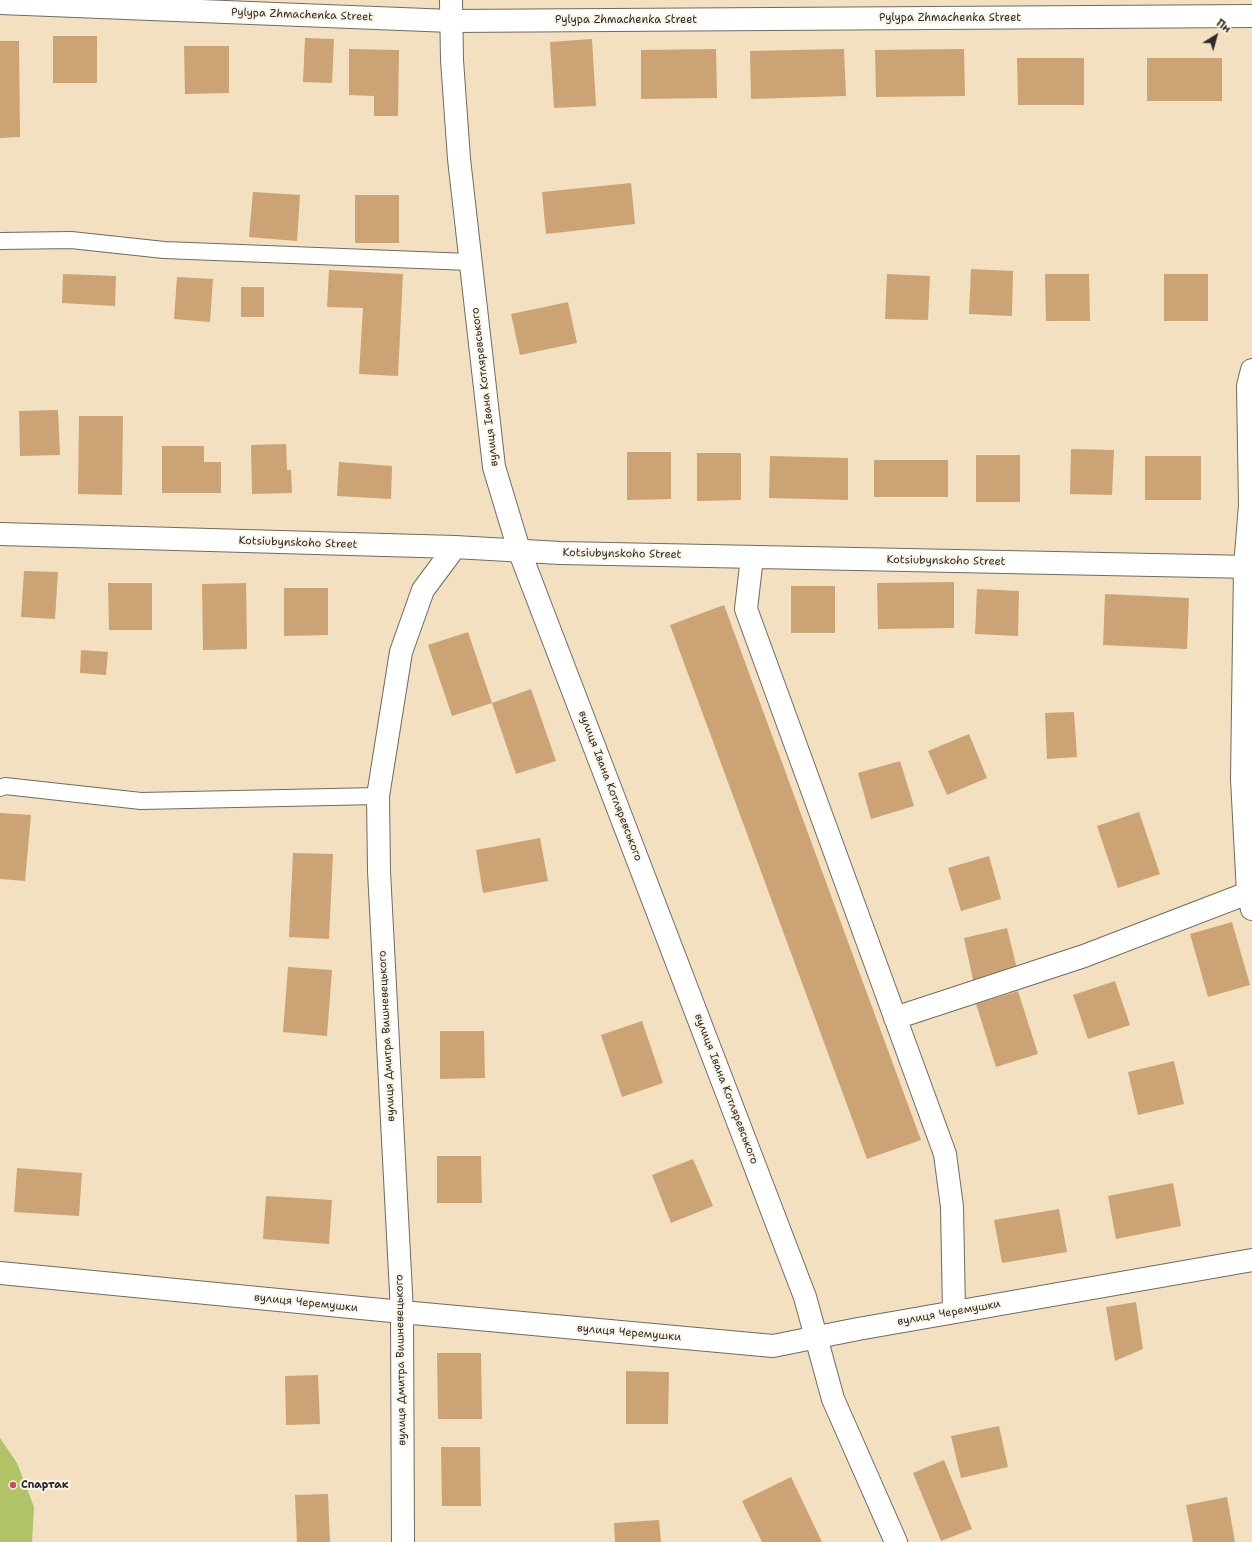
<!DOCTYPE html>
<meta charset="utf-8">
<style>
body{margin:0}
#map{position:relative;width:1252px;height:1542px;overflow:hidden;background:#f2e0c1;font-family:"Shantell Sans",sans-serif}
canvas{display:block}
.north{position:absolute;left:1196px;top:16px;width:40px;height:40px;-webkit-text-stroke:3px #fcf5e5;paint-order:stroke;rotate:37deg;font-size:11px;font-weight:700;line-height:16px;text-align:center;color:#2b2b2b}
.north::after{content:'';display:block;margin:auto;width:14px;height:18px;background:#2b2b2b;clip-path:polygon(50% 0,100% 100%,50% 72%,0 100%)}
</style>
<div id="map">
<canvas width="1252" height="1542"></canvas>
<div class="north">Пн</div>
</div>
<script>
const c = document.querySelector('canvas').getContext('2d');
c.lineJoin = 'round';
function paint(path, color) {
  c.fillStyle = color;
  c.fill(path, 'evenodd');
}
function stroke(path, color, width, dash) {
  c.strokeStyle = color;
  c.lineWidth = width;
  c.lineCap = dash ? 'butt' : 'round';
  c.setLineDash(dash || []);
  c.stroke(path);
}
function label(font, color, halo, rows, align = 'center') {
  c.font = font + ' "Shantell Sans",sans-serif';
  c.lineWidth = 4;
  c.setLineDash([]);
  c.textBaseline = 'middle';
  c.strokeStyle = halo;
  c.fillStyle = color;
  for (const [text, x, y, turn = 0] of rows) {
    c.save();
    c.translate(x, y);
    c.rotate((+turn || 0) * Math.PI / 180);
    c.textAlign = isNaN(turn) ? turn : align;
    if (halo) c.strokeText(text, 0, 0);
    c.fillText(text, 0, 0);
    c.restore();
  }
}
const green = new Path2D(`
 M0,1438L17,1463L34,1507L32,1542H0Z`);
const building = new Path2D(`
 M53,36H97V83H53Z
 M305,38L334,39L332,83L303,82Z
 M592,39L596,106L554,108L550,42Z
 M0,41H19L20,137L0,138Z
 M184,46H229V93L185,94Z
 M349,49L399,50L398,116H374V96L349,95Z
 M716,49L717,98L641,99V50Z
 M844,49L846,96L751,99L750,51Z
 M964,49L965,96L876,97L875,50Z
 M1017,58H1084V105H1018Z
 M1147,58H1222V101H1147Z
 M631,183L635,224L546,234L542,192Z
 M253,192L300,195L297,241L249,237Z
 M355,195H399V243H355Z
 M971,269L1013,271L1012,316L969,314Z
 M329,270L403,274L398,376L359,374L363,308L327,307Z
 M63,274L116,276L115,306L62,303Z
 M887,274L930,276L928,320L885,319Z
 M1045,274H1089L1090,321H1046Z
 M1164,274H1208V321H1164Z
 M177,277L213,279L210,322L174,319Z
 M241,287H264V317H241Z
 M568,302L577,343L520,355L511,314Z
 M58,410L60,455L20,456L19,411Z
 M79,416H123L122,495L78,494Z
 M286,444L287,470H291L292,493L252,494L251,445Z
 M162,446H204V462H221V493H162Z
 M1071,449L1114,450L1112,495L1070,494Z
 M627,452H671V499L627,500Z
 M697,453H741V500L697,501Z
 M976,455H1020V502H976Z
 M770,456L848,458V500L769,498Z
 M1145,456H1201V500H1145Z
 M874,460H948V497H874Z
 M339,462L392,466L391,499L337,496Z
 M24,571L58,572L55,619L21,617Z
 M954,582V628L878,629L877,583Z
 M108,583H152V630H109Z
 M246,583L247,649L203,650L202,584Z
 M791,586H835V633H791Z
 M284,588H328V635L284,636Z
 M977,589L1019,591L1018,636L975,634Z
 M1105,594L1189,598L1187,649L1103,645Z
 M724,605L921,1140L867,1159L670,625Z
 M468,632L492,703L531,689L556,761L516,774L492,703L452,716L428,645Z
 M81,650L108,652L106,675L80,673Z
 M1074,712L1077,757L1047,759L1045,713Z
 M969,734L987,778L947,795L928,751Z
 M900,761L914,806L871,819L858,773Z
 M1139,812L1160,874L1118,888L1097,826Z
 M0,813L31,815L25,881L0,879Z
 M540,838L548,881L483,893L476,850Z
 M293,853L333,854L329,939L289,937Z
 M989,856L1001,899L961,911L948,868Z
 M1232,922L1250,985L1208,997L1190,934Z
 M1007,928L1017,969L973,980L964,938Z
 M288,967L332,970L327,1036L283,1032Z
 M1115,981L1130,1025L1088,1039L1073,995Z
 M1018,991L1038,1054L996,1067L976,1004Z
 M642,1021L663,1083L622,1097L601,1035Z
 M440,1031H484L485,1078L440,1079Z
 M1174,1061L1184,1104L1138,1115L1128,1072Z
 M437,1156H481L482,1203H437Z
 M693,1159L713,1206L671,1223L652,1175Z
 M17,1168L82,1173L79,1216L14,1212Z
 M1173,1183L1181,1226L1116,1239L1108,1196Z
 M266,1196L332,1200L329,1244L263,1239Z
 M1059,1209L1067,1252L1002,1263L994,1220Z
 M1136,1302L1143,1349L1115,1361L1106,1307Z
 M437,1353H481L482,1419H438Z
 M626,1371L669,1372L668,1424H626Z
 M318,1375L320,1424L286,1425L285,1376Z
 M999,1426L1008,1467L961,1478L951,1436Z
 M441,1447H480L481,1506H442Z
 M944,1460L972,1529L941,1541L913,1473Z
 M791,1477L822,1542H762L742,1501Z
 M328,1494L330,1542H297L295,1495Z
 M1227,1497L1235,1542H1193L1186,1505Z
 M659,1520L661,1542H615L614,1523Z`);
const service = new Path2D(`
 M0,241L71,240L164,250L470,262
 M0,788L5,786L141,801L378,796`);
const minor = new Path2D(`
 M0,3L451,21L1252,16
 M1252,370L1248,386L1250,505L1245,567L1242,779L1248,893L1252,909
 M0,534L455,547L560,553L1252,567
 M752,557L746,609L945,1154L952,1207L954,1312
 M895,1018L1084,956L1248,893
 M0,1273L402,1312L773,1346L858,1329L1252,1260
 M403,1542L402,1312L379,871L378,796L401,652L423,590L455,547`);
const tertiary = new Path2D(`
 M451,0L452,60L459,159L494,467L519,550L805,1297L833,1399L896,1542`);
const markers = [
 [13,1485,4,"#d1495b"]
];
const streetNames = [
 ["Pylypa Zhmachenka Street",302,15,2],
 ["Pylypa Zhmachenka Street",950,18],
 ["Pylypa Zhmachenka Street",626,20],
 ["вулиця Івана Котляревського",485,387,-97],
 ["Kotsiubynskoho Street",298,543,2],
 ["Kotsiubynskoho Street",622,554,1],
 ["Kotsiubynskoho Street",946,561,1],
 ["вулиця Івана Котляревського",610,786,69],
 ["вулиця Дмитра Вишневецького",387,1036,-93],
 ["вулиця Івана Котляревського",726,1089,69],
 ["вулиця Черемушки",306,1303,6],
 ["вулиця Черемушки",949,1313,-10],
 ["вулиця Черемушки",629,1333,5],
 ["вулиця Дмитра Вишневецького",401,1360,-91]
];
const poiNames = [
 ["Спартак",21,1485]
];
paint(green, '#b0c367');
paint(building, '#cca374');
stroke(service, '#716a60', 18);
stroke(minor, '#716a60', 24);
stroke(tertiary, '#716a60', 24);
stroke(service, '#fff', 16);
stroke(minor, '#fff', 22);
stroke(tertiary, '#fff', 22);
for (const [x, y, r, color] of markers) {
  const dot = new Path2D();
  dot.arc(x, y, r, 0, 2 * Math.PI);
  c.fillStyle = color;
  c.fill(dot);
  stroke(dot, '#fcf5e5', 1.5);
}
label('11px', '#2b2b2b', '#fcf5e5', streetNames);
label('bold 11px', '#2b2b2b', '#fcf5e5', poiNames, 'left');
</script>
